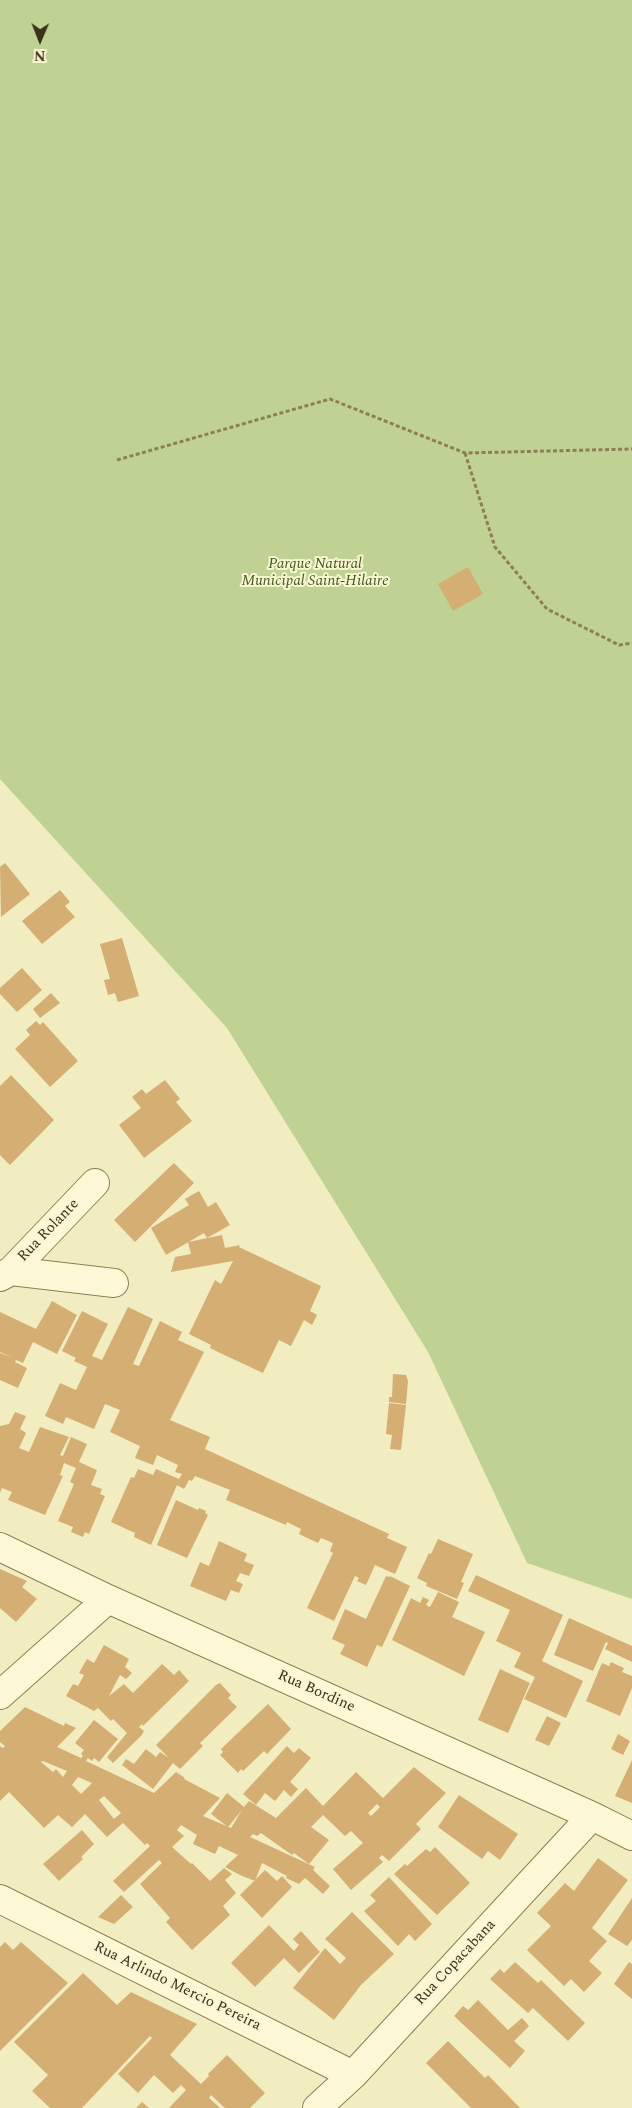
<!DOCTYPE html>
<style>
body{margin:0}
#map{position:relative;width:632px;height:2108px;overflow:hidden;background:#f2edc0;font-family:Spectral,serif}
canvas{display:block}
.north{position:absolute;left:15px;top:15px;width:50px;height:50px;-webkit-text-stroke:4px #f9f5d1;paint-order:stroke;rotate:181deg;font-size:14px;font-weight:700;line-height:20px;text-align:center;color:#3c311c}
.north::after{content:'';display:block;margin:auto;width:18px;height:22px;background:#3c311c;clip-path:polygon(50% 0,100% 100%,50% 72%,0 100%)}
</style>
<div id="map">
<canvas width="632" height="2108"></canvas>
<div class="north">N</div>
</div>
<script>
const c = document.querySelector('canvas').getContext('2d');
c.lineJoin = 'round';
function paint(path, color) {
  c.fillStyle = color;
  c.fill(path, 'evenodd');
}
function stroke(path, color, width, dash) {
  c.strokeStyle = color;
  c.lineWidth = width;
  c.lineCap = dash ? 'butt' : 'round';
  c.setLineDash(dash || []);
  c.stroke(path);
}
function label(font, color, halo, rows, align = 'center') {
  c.font = font + ' Spectral,serif';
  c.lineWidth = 4;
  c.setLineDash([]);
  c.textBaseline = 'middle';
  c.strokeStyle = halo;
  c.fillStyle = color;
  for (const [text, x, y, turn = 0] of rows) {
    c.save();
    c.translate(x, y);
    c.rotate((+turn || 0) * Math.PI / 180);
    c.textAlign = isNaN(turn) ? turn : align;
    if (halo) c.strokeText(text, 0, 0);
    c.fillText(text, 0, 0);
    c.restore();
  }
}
const green = new Path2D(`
 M0,0H632V1599L527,1563L428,1352L227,1028L0,779Z`);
const building = new Path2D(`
 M468,567L483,594L453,611L438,584Z
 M5,863L30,894L1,917L0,867Z
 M60,890L70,902L65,906L75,917L42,944L22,921Z
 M122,938L139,996L118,1002L115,993L108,995L104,980L110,979L100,944Z
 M22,968L42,990L17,1012L0,994V988Z
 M51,993L60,1003L40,1018L33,1009Z
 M36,1021L40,1025L43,1022L78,1061L50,1087L15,1049L30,1035L26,1030Z
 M11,1075L54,1120L10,1165L0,1155V1086Z
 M165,1080L180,1099L176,1102L192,1121L144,1158L119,1125L141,1108L132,1097L142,1089L146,1094Z
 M174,1163L194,1183L135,1242L114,1220Z
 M199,1191L208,1207L216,1202L230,1225L207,1238L204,1233L166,1255L151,1228L189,1205L185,1199Z
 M222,1235L225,1248L240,1245L239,1247L321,1286L310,1311L317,1315L312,1325L304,1320L291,1346L279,1340L263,1373L218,1352L210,1348L211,1345L189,1334L215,1280L221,1284L233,1261L171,1272L175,1257L191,1254L188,1242Z
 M52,1301L77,1315L57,1354L33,1342L23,1363L16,1360L15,1362L27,1368L18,1388L0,1380V1353L13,1358L0,1352V1312L36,1329Z
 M128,1307L153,1319L133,1364L139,1366L160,1321L182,1332L178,1340L204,1352L170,1420L210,1437L205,1449L389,1534L387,1538L407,1547L395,1574L375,1565L366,1585L357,1581L359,1578L355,1576L334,1621L307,1608L333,1553L330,1551L333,1543L321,1538L318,1543L299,1534L301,1529L287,1522L286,1525L226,1500L230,1490L195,1476L192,1481L189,1480L184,1489L177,1485L151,1545L134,1537L135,1533L111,1522L131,1477L134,1478L138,1469L153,1475L156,1469L179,1479L182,1474L175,1472L178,1465L157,1455L153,1465L135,1458L140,1446L110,1432L120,1410L105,1404L94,1429L66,1417L63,1424L45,1416L60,1383L76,1390L87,1367L74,1361L76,1358L62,1351L82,1311L108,1324L92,1356L102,1360Z
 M393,1374L406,1375L408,1381L406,1404L389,1402V1397H392Z
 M389,1403L406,1405L401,1450L390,1449L392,1435L386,1434Z
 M15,1412L26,1416L20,1429L26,1433L19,1448L29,1452L40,1427L69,1437L60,1455L63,1456L71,1437L87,1444L79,1462L97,1470L91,1485L102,1489L100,1494L105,1496L89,1534L85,1532L83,1537L71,1532L73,1527L58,1521L74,1484L70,1482L76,1468L64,1463L60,1475L63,1476L45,1515L8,1500L12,1492L2,1488L0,1493V1426L9,1424Z
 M176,1500L198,1510L199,1508L206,1511L205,1513L208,1515L187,1558L157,1545Z
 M438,1539L473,1554L461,1582L464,1583L457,1599L426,1586L427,1583L417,1578L429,1553L431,1554Z
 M219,1541L247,1554L244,1561L254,1565L249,1576L240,1573L236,1581L243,1584L239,1593L231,1590L226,1601L190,1586L200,1562L209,1566Z
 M0,1569L27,1581L22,1587L37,1599L16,1622L0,1608Z
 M476,1575L563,1615L542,1661L583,1681L566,1718L524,1699L535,1677L514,1667L521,1653L496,1641L510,1610L468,1591Z
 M386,1576L389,1577L390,1576L410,1586L382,1647L377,1645L367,1667L340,1654L345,1645L332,1639L345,1609L366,1619Z
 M438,1592L459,1602L452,1617L485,1632L464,1676L392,1640L411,1598L420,1603L423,1597L429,1600L426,1605L430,1607Z
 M569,1618L632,1646V1662L605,1649L608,1643L606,1642L593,1671L554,1655Z
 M104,1645L129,1659L125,1667L132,1673L126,1679L120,1675L109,1696L124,1684L133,1693L162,1664L174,1675L179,1670L189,1681L143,1726L142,1724L139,1727L144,1731L141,1736L113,1763L107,1757L127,1733L113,1719L111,1721L98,1708L94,1711L66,1696L73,1684L78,1686L84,1675L79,1673L87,1659L94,1663Z
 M611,1662L624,1668L622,1672L632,1676V1688L620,1716L586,1701L602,1663L609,1666Z
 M500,1669L530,1683L508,1733L478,1720Z
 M220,1683L231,1695L228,1698L237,1707L200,1743L203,1746L180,1769L173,1763L153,1789L122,1765L126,1759L134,1764L146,1749L156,1757L160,1752L169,1758L156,1745L216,1685Z
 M268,1704L291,1729L267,1754L264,1751L243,1771L241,1769L238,1773L220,1755L223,1752L221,1749Z
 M25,1707L64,1726L65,1723L76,1728L57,1747L81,1758L83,1756L81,1754L84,1750L75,1743L94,1720L118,1739L99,1762L94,1758L92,1761L88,1758L86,1761L154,1793L176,1772L185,1778L184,1779L220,1798L203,1816L231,1828L242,1810L228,1827L211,1814L227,1793L244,1807L249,1801L276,1818L306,1788L323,1806L356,1772L383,1798L414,1767L446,1793L416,1824L421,1829L389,1861L382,1855L379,1858L383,1862L351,1890L333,1869L363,1843L351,1831L345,1836L323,1815L311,1827L329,1840L309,1864L294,1853L292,1855L261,1833L257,1836L253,1834L250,1837L315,1867L313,1870L330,1886L323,1894L305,1878L299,1884L286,1878L287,1876L262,1863L255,1881L240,1875L225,1867L238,1855L219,1846L215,1854L193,1844L197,1835L181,1825L177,1830L184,1836L172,1847L191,1864L192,1863L210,1881L224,1868L232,1874L225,1880L236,1893L223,1906L230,1915L192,1950L166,1922L170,1918L140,1884L162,1863L159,1860L124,1892L113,1881L150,1846L147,1843L145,1845L123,1823L107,1837L85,1814L72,1827L58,1815L44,1828L9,1792L0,1801V1746L3,1748L5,1746L0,1742V1731ZM43,1761L67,1771L63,1777L56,1769L53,1772L41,1762ZM78,1777L92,1783L81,1794L72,1785ZM104,1796L121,1813L114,1819L99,1800ZM377,1804L380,1807L371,1816L368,1813Z
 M547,1716L561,1723L549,1746L535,1740Z
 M618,1734L630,1741L623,1755L611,1749Z
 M287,1746L294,1753L299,1748L311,1758L290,1782L298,1789L291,1797L284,1790L275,1801L265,1793L256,1805L243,1794Z
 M632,1760V1803L615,1796Z
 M459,1795L518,1834L500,1860L488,1851L482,1859L438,1827Z
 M82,1830L94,1844L81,1857L83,1859L59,1881L43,1864Z
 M435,1847L470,1883L437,1915L394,1874L405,1864L407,1866L426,1849L430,1852Z
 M598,1858L628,1880L592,1928L607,1941L589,1961L602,1973L584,1992L571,1979L564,1986L527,1950L551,1926L537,1913L565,1883L574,1891Z
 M265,1870L277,1881L282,1876L292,1887L262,1918L240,1895Z
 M389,1877L432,1924L415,1941L409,1934L398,1946L364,1911L376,1901L370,1895Z
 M121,1895L133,1907L114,1924L98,1917Z
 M632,1898V1940L627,1946L608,1934Z
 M352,1912L394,1954L361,1985L334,2020L293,1988L325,1948L340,1964L346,1958L325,1939Z
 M269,1925L294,1951L299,1945L293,1939L301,1931L320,1952L299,1973L284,1958L255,1987L231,1963Z
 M5,1942L13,1950L21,1942L68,1983L0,2051V1947Z
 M515,1962L538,1983L541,1980L585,2023L568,2041L533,2008L528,2013L490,1979L500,1969L504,1973Z
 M629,1962L632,1964V1999L614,1984Z
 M83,1973L117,2005L131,1992L197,2024L170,2055L201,2084L209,2076L208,2074L227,2055L265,2093L250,2108H225L211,2095L209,2098L220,2108H169L186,2090L181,2085L173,2093L154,2075L138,2093L118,2074L152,2038L150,2036L82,2108H50L32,2091L48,2075L14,2042Z
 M478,2000L508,2030L522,2018L529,2026L514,2041L525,2051L510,2068L454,2016L463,2006L468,2010Z
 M448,2041L485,2078L488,2075L520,2108H471L426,2063Z
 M142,2102L149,2108H136Z`);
const path = new Path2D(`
 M465,453L495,547L547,609L619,645L632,643
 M117,460L330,399L465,453L632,449`);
const street = new Path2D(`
 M11,1271L114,1283
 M0,1277L11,1271L95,1183
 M0,1547L108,1599L592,1816L632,1836
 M0,1695L108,1599
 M0,1899L353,2075
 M317,2108L353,2075L592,1816`);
const parkNames = [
 ["Parque Natural",315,565],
 ["Municipal Saint-Hilaire",315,582]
];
const streetNames = [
 ["Rua Rolante",49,1231,-46],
 ["Rua Bordine",316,1692,24],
 ["Rua Copacabana",456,1963,-47],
 ["Rua Arlindo Mercio Pereira",177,1987,26]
];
paint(green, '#bfd293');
paint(building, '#d4ae72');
stroke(street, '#8e7e56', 30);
stroke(path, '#8e7e56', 3, [4, 2.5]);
stroke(street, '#fcf8d5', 28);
label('italic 15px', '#415a20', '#f9f5d1', parkNames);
label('15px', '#3c311c', '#f9f5d1', streetNames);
</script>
